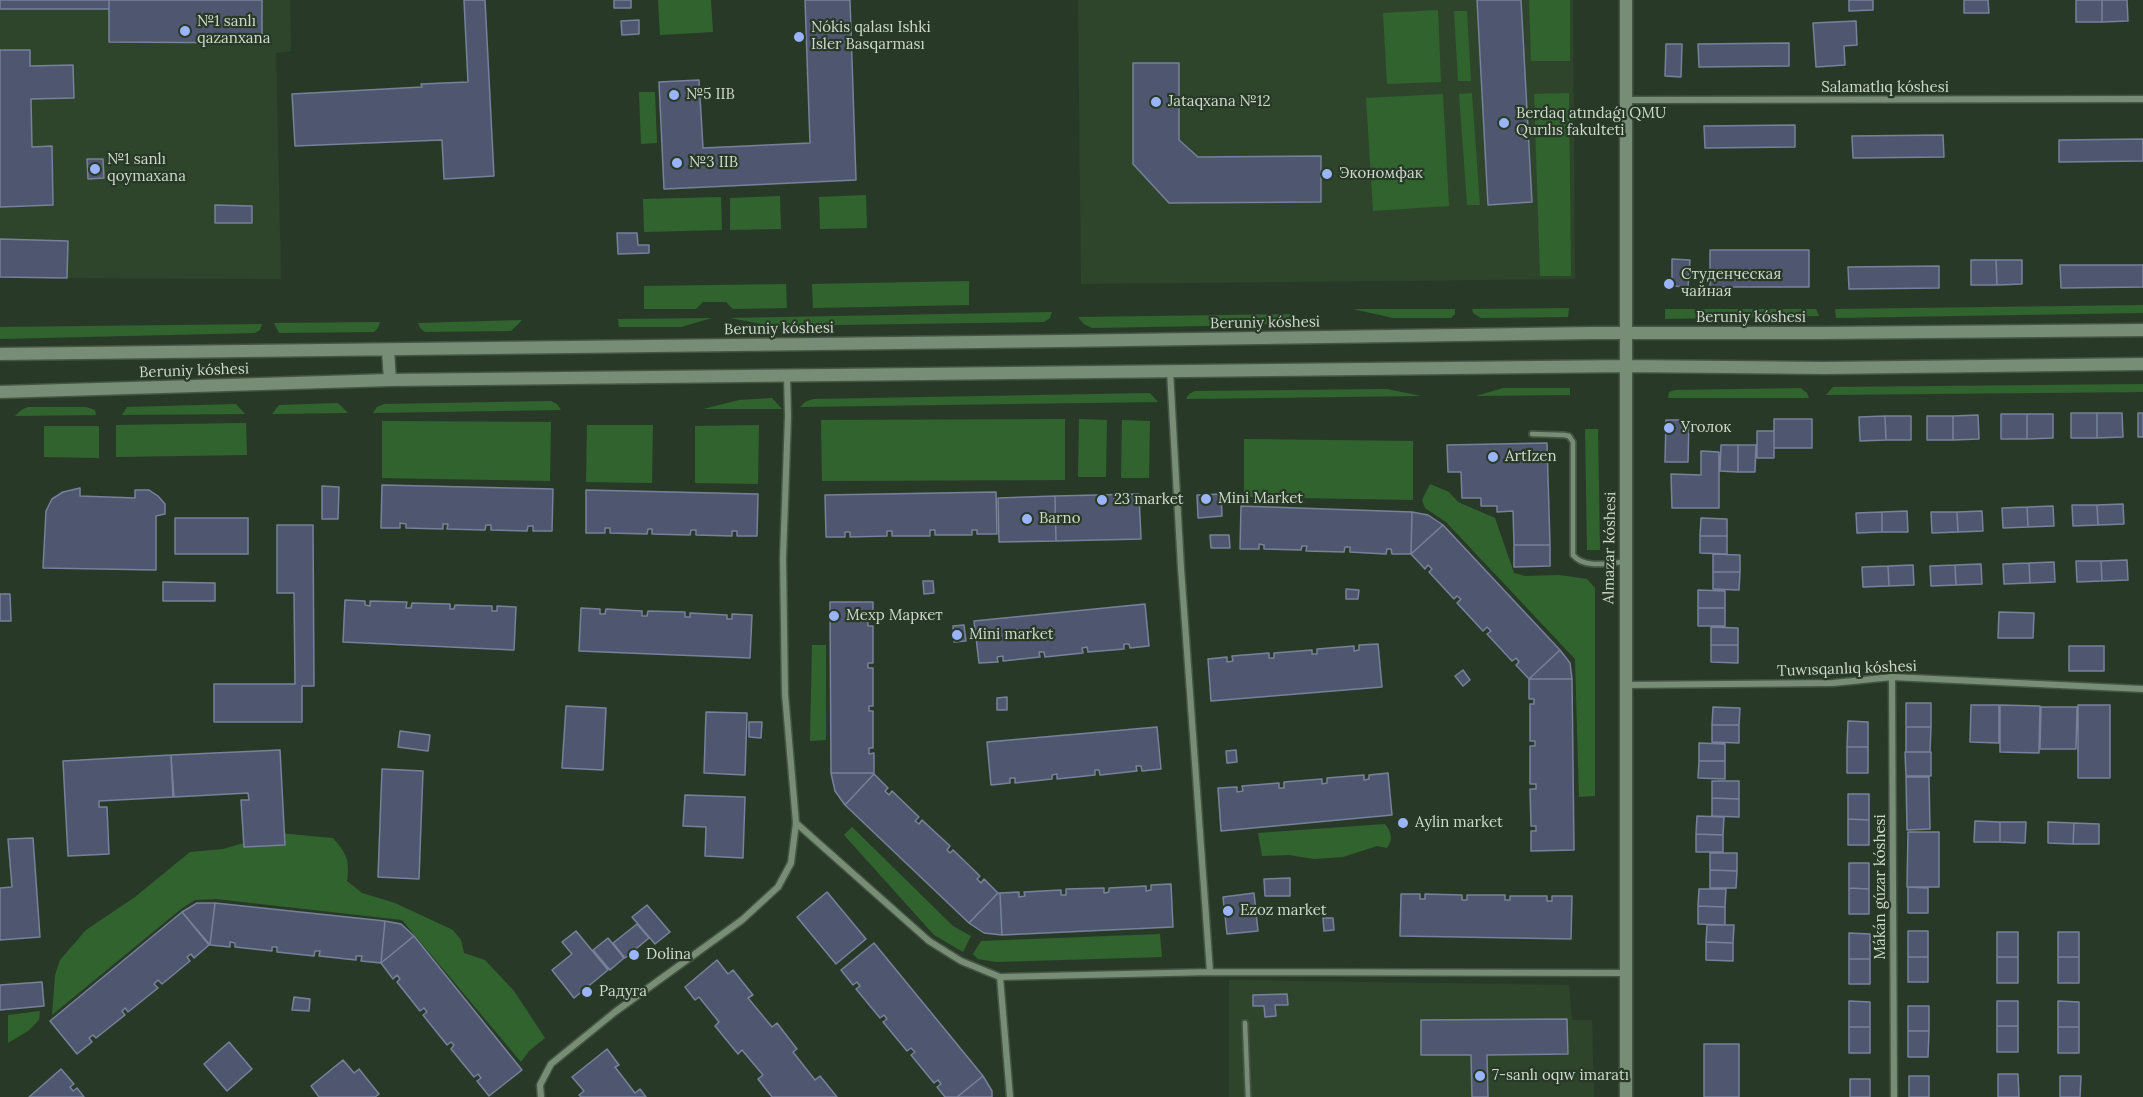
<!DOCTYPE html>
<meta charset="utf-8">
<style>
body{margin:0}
canvas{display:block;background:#283a27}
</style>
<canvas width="2143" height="1097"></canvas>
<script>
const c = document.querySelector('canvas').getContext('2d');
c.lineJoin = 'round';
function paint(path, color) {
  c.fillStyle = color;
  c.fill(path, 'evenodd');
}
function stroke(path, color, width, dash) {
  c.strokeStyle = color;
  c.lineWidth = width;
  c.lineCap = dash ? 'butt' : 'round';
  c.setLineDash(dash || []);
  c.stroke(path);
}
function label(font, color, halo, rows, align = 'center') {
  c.font = font + ' Lora,serif';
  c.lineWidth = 4.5;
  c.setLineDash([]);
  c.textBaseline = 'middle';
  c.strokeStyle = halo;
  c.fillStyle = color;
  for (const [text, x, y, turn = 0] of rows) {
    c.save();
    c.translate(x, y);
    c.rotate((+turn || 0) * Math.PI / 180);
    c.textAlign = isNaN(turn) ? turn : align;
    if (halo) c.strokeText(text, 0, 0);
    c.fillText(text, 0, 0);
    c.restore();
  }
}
const built = new Path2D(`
 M0,0H290L291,51L276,53L281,279L67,278V241L0,239Z
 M1078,0H1573L1575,279L1081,284Z
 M1229,980L1569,985L1572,1020H1592L1594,1097H1229Z`);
const green = new Path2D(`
 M658,0H711L713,32L660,35Z
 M1529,0H1570V61H1531Z
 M1438,10L1441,82L1387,84L1383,13Z
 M1454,11H1467L1471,81H1458Z
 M639,92H655L657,143L641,144Z
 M1472,93L1480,205H1467L1459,94Z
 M1569,93L1571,276H1540L1534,94Z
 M1443,94L1449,206L1373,211L1366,98Z
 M866,195L867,228L820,229L819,197Z
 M780,196L781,229L730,230V198Z
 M721,197L722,230L644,232L643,199Z
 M969,281V305L813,308L812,284Z
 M786,284L787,308L733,309L726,302H703L696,309H644V286Z
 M2143,305V313L1836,318L1835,309Z
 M1569,308L1568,317L1481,318L1473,313L1472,309Z
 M1353,309H1455V314L1451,318H1393Z
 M1665,309H1816L1819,316L1665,319Z
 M1052,312L1050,318L1044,322L772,326L730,318Z
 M1297,314L1263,325L1092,328L1084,324L1078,317Z
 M712,318L681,327H619L618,319Z
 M522,320L511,331L425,332L420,328L418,323Z
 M380,322L378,328L374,332L279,333L274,323Z
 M262,324L260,330L255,333L0,339V327Z
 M2143,384V392L1826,395L1833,387Z
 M1503,388H1570V395L1476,396Z
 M1801,388L1807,393L1809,398H1668L1669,392L1675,390Z
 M1387,389L1421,396L1186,399L1189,394L1195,391Z
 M1150,393L1158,402L800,407L805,402L813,399Z
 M772,398L782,409H703L739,400Z
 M551,401L557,404L561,410L373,413L377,407L384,404Z
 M338,403L348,413L272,414L279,405Z
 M236,404L245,414L122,415L127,407Z
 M28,407H86L95,410L96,415L15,416L21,410Z
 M1065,419V480L822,481L821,420Z
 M1079,419L1107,420L1106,477H1078Z
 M1122,420L1150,421L1149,478H1121Z
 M382,421L551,422L550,481L382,478Z
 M246,423L247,455L116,457V425Z
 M587,425H653L652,483L586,482Z
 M759,425L758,484L695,483V426Z
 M44,426H99V458L44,457Z
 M1585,429H1598L1600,550H1587Z
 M1244,439L1413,441V500L1244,497Z
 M1430,484L1449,492L1458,502L1495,518L1514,573L1525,576L1559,575L1587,579L1595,588V796L1579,797L1575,659L1446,522L1425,508L1422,500Z
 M812,645H826V740L810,741Z
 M1385,824C1392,833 1393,839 1387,848L1377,846L1343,857L1314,859L1289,855L1262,856L1258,833Z
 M852,827L953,926L971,936L963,952L934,935L844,835Z
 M278,833L333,838C347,854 350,861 347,881L362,893L395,903L453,930L461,940L464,953L485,960L514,991L545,1038L529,1051L521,1062L402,920L216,899L195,900L181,909L52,1015L55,975L60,960L86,930L135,897L190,852L223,849Z
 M1160,934L1162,957L996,962L978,959L973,954L981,941Z
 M40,1011L39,1020L28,1031L8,1043V1015Z`);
const building = new Path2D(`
 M0,0H109V9H0Z
 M109,0H262V43L109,42Z
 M464,0H485L494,176L444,179L442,140L295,146L292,94L422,87L421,84L468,82Z
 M614,0H631V8H614Z
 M805,0H850L856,180L664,189L659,82L699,80L703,148L810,143Z
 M1477,0H1521L1532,202L1488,205Z
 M1849,0H1873V10L1849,11Z
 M1964,0H1988L1989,13H1964Z
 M2076,0H2102V22H2076Z
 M2102,0H2127L2128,21L2102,22Z
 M639,20V34L622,35L621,21Z
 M1856,21L1857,45L1844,46L1845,65L1816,67L1813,23Z
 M1789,43V66L1699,67L1698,44Z
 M1666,44H1682L1681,77L1665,76Z
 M0,50H30V66L73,65L74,98L31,99L32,147L52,146L53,205L0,207Z
 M1133,63H1179V140L1198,157L1321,156V202L1169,203L1133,164Z
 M1795,125V147L1705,148L1704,126Z
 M1943,135L1944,157L1853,158L1852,136Z
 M2143,139V161L2059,162V140Z
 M87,159H103L104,178L88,179Z
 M215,205L252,206V223H215Z
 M617,233H637L638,245H649V253L618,254Z
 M0,239L68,241L67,278L0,277Z
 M1710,250H1809V287H1710Z
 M1672,259L1690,260L1688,287L1672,286Z
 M1971,260H1996L1997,285H1971Z
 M1996,260H2022V284L1997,285Z
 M2060,265H2143V287L2061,288Z
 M1939,266V288L1849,289L1848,267Z
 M2071,413H2097V438H2071Z
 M2097,413H2122L2123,437L2097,438Z
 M2138,413H2143V437H2138Z
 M2001,414H2027V439H2001Z
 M2027,414H2053V438L2027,439Z
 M1978,415L1979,439L1953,440V416Z
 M1885,416L1886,440L1860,441L1859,417Z
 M1885,416H1911V440H1886Z
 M1927,416H1953V440H1927Z
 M1774,419H1812V448H1774Z
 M1666,420H1689L1688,462H1665Z
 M1757,431H1774V458H1757Z
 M1547,443L1550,545H1514L1513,511L1497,512V506H1481V498H1462L1461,472H1448L1447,445Z
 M1721,445H1738V472L1720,471Z
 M1738,445H1756L1755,472H1738Z
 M1701,451L1719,452V508H1672L1671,474L1701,475Z
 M382,485L553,489L552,531H533V526H528L527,531L491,530V525H486L485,530L447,529L448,524H443V529L406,528V524L400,523V528H381Z
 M322,486L339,487L338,519H322Z
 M80,488V496L135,498V490H149L158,496L165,504V514L156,516V570L43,568L46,511L52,499L63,492Z
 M586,490L758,494L757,536H737V531H732V536L696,535V530H691L690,535L652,534V529H648L647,534L610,533V528H605V533H586Z
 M996,492L997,534H977V530H972V535H935V530H930V536H892V531H887V536L850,537V532H845V537H826L825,495Z
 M1139,494L1141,539L1056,541L1055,496Z
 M1221,494L1222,516L1198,518L1197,495Z
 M1055,496L1056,541L999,542L998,498Z
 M2123,504L2124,524L2098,525L2097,505Z
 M2072,505H2097L2098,525L2073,526Z
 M1241,506L1412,512L1411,554H1392L1391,549H1387L1386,554L1350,552V547H1345L1344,552L1306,551L1307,546H1302L1301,550L1264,549V545L1259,544V549H1240Z
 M2053,506L2054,526L2028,527L2027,507Z
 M2027,507L2028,527L2003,528L2002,508Z
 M1907,511L1908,532H1882V512Z
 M1982,511L1983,531L1958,532L1957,512Z
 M1412,512L1428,515L1443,525L1411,554Z
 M1882,512V532L1857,533L1856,513Z
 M1931,512H1957L1958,532L1932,533Z
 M175,518H248V554H175Z
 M1701,518L1727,519V536H1700Z
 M277,525H313L314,686H302V722H214V684H295L294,593H277Z
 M1443,525L1560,650L1529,679L1516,665L1519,662L1516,658L1512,661L1487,634L1491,631L1487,627L1483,631L1457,603L1461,599L1457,596L1454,599L1429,572L1432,569L1428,565L1425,569L1411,554Z
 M1210,535H1229L1230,548H1211Z
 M1700,536H1727V554L1700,553Z
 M1514,545H1550V566L1514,567Z
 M1713,554L1740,555V572H1713Z
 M2127,560L2128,580L2102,581L2101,561Z
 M2076,561H2101L2102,581L2077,582Z
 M2054,562L2055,582L2030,583L2029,563Z
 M2029,563L2030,583L2004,584L2003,564Z
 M1981,564L1982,584L1956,585L1955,565Z
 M1913,565L1914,585L1889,586L1888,566Z
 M1955,565L1956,585L1931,586L1930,566Z
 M1888,566L1889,586L1863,587L1862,567Z
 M1713,572H1740L1739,590L1713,589Z
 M923,581H933L934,593L924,594Z
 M163,582L215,583V601H163Z
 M1346,589L1359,590L1358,599H1346Z
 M1698,590L1725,591V608H1698Z
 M0,594H10L11,621H0Z
 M345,600L365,601V605L370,606V601L407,602L406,608H411L412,603L450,604V609H454L455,605L492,606V611H497V606L516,607L514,650L343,642Z
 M830,602H873V621H868V626H873V663H868V668H873V706H869V711H873V748H869V754L874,753V773H831Z
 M1145,604L1149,646L1130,648L1129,644H1124V649L1088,652L1087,647L1082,648L1083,653L1045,657L1044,652H1039L1040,657L1003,661V656L997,657L998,662L979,663L974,621Z
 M581,608L600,609V614H605L606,609L642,611V616H647L648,611L685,612V617H690V613L727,615V619H732V614L752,615L750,658L579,651Z
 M1698,608H1725V626H1698Z
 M1999,612L2034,613L2033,638H1998Z
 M964,625L966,641L954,642L953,626Z
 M1711,627L1738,628V645H1711Z
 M1378,644L1382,687L1211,701L1208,659L1227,657V662L1233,661L1232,656L1269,653V658H1274V653L1312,650V654H1317V649L1354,646V651L1359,650V645Z
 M1711,645H1738V663L1711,662Z
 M2069,646H2104V671H2069Z
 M1560,650L1570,663L1572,679H1529Z
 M1463,670L1470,680L1463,686L1455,676Z
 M1529,679H1572L1574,850L1531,851V831H1536V826H1531L1530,789H1536V784H1530V746H1535V741H1530V704H1534V699H1529Z
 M1007,697V710H997V698Z
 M1906,703H1931V727H1906Z
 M1971,705H1999V743L1970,742Z
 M2000,705L2040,706L2039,753L2000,752Z
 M2078,705H2110V778H2078Z
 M566,706L606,708L603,770L562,768Z
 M1713,707L1740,708L1739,725H1712Z
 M2041,707H2077L2076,749H2040Z
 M706,712L747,713L745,775L704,773Z
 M1848,721L1868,722V747H1847Z
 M749,722H762L761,738L749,737Z
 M1712,725H1739V743L1712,742Z
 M1157,727L1161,769L1142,771L1141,766H1136L1137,771L1100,775L1099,770H1095V775L1057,779V774L1052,775V779L1015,783V778H1010V783L991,785L987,742Z
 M1906,727H1931L1930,752H1906Z
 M400,731L430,735L428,751L398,747Z
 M1699,743L1725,744V761H1699Z
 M1847,747H1868V773H1847Z
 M280,750L285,845L244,847L241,800H249L248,793L174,797L171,755Z
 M1236,750L1237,762L1227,763L1226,751Z
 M1905,752H1931V776H1906Z
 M171,755L173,797L99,801V807H107L109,854L68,856L63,761Z
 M1699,761H1725V779L1698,778Z
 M382,769L423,771L419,879L378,877Z
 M831,773H874V774L845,805L835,791Z
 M1388,773L1392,815L1221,831L1218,788L1237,787V792L1243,791L1242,786L1279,783V788H1284V782L1322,779V784L1327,783V778L1364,775V780L1369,779V775Z
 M874,774L888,788L885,791L889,795L892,791L919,817L915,821L919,824L922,820L950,846L947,850L950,853L953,850L980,876L977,879L981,883L984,879L998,893L969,923L845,805Z
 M1906,777H1929L1930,829L1907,830Z
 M1712,781H1739V799L1712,798Z
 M1848,794H1869V820L1848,819Z
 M685,795L745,797L743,858L705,856L706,827L683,826Z
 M1712,798L1739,799V817L1712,816Z
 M1697,816L1724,817L1723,835L1696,834Z
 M1848,819L1869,820V845H1848Z
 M1975,821L2000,822V842H1974Z
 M2000,822H2026L2025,843L2000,842Z
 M2048,822L2074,823L2073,844L2048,843Z
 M2074,823L2099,824V844H2073Z
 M1908,832H1939V887H1907Z
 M1696,834L1723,835V852H1696Z
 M33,838L40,937L0,940V888L12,887L8,839Z
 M1710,853H1737V871L1710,870Z
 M1849,863H1869V889L1849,888Z
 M1710,870L1737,871L1736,888H1710Z
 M1290,878V896H1265L1264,879Z
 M1171,884L1173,927L1002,935L1000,893L1019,892V897L1025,896L1024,892L1061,890V895H1066V889L1104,888V893L1109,892V888L1146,886V891L1151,890V885Z
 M1908,887L1928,888V913H1908Z
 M1849,888L1869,889V914H1849Z
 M1699,889H1726L1725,907L1698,906Z
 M827,892L866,939L836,964L797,917Z
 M998,893H1000L1002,935L984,933L969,923Z
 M1254,893L1258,931L1227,934L1223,897Z
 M1401,894H1420V899H1425V894L1462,895V900H1467V895H1505V900H1510V896H1547V901H1552V896H1572L1571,939L1400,936Z
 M197,903H215L210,945L182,912Z
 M215,903L385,921L381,963L361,961L362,956H356V960L319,956L320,951H315L314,956L277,952V947H272V951L235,947V943L230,942V947L210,945Z
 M647,905L670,932L655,944L632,917Z
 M1698,906L1725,907V925L1698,924Z
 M182,912L209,945L194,958L191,954L187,957L190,961L162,984L158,980L154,984L158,988L128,1012L125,1008L122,1011L125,1015L96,1038L93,1035L89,1038L92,1042L77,1054L50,1021Z
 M1323,918H1333L1334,930L1324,931Z
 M385,921L401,924L414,936L381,963Z
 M637,924L649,938L625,958L613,943Z
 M1707,925H1734L1733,943L1706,942Z
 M576,931L608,970L574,998L552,970L572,954L562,942Z
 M1908,931H1928V957H1908Z
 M1997,932H2018V957H1997Z
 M2058,932H2079V957H2058Z
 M1849,933L1870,934V959H1849Z
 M414,936L522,1070L489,1096L477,1081L481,1078L478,1074L474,1077L451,1049L454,1045L451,1042L447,1045L423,1015L427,1012L424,1008L420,1011L397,982L400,979L397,975L393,979L381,963Z
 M608,938L624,958L610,970L593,950Z
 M1706,942L1733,943V961L1706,960Z
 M874,943L983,1076L957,1097H945L937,1087L941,1084L938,1080L934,1083L911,1055L915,1052L911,1048L907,1051L883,1022L887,1019L884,1015L880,1018L856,989L860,986L857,982L853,985L841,970Z
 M1908,957H1928V982H1908Z
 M1997,957H2018V983H1997Z
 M2058,957H2079V983H2058Z
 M1849,959H1870V984H1849Z
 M717,960L728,974L733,970L753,995L748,998L772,1027L777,1023L797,1049L793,1052L815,1080L820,1076L837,1097H772L758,1079L763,1075L742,1050L738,1054L715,1026L719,1022L699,997L695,1000L685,987Z
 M42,982L44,1006L0,1010V985Z
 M1287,994L1288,1005H1275L1276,1016L1265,1017L1264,1006H1253V995Z
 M294,997L310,999L309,1011L292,1010Z
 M1849,1001L1870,1002V1027H1849Z
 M1997,1001H2018V1026H1997Z
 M2058,1001L2079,1002V1027H2058Z
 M1908,1006H1929V1031H1908Z
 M1567,1019L1568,1054L1487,1055L1488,1097H1472L1471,1055H1421V1020Z
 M1997,1026H2018V1052H1997Z
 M1849,1027H1870V1053H1849Z
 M2058,1027H2079V1053H2058Z
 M1908,1031H1929L1928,1057H1908Z
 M229,1042L252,1069L227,1091L204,1064Z
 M1704,1044H1739V1097H1704Z
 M607,1049L619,1065L615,1067L635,1093L640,1089L646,1097H581L579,1095L584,1091L572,1077Z
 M343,1060L354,1073L359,1069L379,1094L375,1097H319L311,1086Z
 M61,1069L74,1084L70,1087L73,1091L77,1088L84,1097H29Z
 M1998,1074H2018L2019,1097H1998Z
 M983,1076L992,1091V1097H957Z
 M1909,1076H1929V1097H1909Z
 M2060,1076H2081L2080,1097H2060Z
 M1850,1079H1870V1097H1850Z`);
const lane = new Path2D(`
 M1532,434L1564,435L1569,436L1573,442V555C1584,569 1608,563 1624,562
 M1245,1023L1248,1097`);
const street = new Path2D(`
 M1627,100L2143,99
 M1170,371L1181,568L1210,972
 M1892,677L1894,1097
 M1625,685L1833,683L1892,677L2143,689
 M796,823L929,941L961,961L1000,977L1210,972L1626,973
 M1000,977L1010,1097
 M541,1097L540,1085L551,1064L615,1012L742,920L778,887L791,863L796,823L785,694L783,559L788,416L787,376`);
const secondary = new Path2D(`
 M1626,0V1097
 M388,350L390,380
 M0,354L1060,341L1592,333H1823L2143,330
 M0,392L390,380L1627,366L1825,368L2143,364`);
const markers = [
 [185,31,6,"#9ab5fd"],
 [799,37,6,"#9ab5fd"],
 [674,95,6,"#9ab5fd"],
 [1156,102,6,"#9ab5fd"],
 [1504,123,6,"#9ab5fd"],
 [677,163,6,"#9ab5fd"],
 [95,169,6,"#9ab5fd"],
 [1327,174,6,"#9ab5fd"],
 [1669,284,6,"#9ab5fd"],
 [1669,428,6,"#9ab5fd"],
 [1493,457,6,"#9ab5fd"],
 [1206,499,6,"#9ab5fd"],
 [1102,500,6,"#9ab5fd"],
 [1027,519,6,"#9ab5fd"],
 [834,616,6,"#9ab5fd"],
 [957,635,6,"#9ab5fd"],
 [1403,823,6,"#9ab5fd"],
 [1228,911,6,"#9ab5fd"],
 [634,955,6,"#9ab5fd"],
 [587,992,6,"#9ab5fd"],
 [1480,1076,6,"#9ab5fd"]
];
const poiNames = [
 ["№1 sanlı",197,22],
 ["qazanxana",197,39],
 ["Nókis qalası Ishki",811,28],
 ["Isler Basqarması",811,45],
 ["№5 IIB",686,95],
 ["Jataqxana №12",1168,102],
 ["Berdaq atındaǵı QMU",1516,114],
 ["Qurılıs fakulteti",1516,131],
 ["№1 sanlı",107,160],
 ["qoymaxana",107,177],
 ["№3 IIB",689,163],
 ["Экономфак",1339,174],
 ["Студенческая",1681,275],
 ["чайная",1681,292],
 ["Уголок",1681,428],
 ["ArtIzen",1505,457],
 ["Mini Market",1218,499],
 ["23 market",1114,500],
 ["Barno",1039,519],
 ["Мехр Маркет",846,616],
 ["Mini market",969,635],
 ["Aylin market",1415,823],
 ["Ezoz market",1240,911],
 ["Dolina",646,955],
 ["Радуга",599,992],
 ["7-sanlı oqıw imaratı",1492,1076]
];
const streetNames = [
 ["Salamatlıq kóshesi",1885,88],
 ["Beruniy kóshesi",1751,318],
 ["Beruniy kóshesi",1265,323,-1],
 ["Beruniy kóshesi",779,329,-1],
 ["Beruniy kóshesi",194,371,-2],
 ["Almazar kóshesi",1610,548,-89],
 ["Tuwısqanlıq kóshesi",1847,669,-2],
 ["Mákán gúzar kóshesi",1881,887,-90]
];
paint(built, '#2e452c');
paint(green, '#31632e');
paint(building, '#4e576f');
stroke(building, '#77819b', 1.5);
stroke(lane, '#455544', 8);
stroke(street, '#455544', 9);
stroke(secondary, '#455544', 15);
stroke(lane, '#788d76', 4.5);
stroke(street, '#788d76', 6);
stroke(secondary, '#788d76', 12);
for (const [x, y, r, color] of markers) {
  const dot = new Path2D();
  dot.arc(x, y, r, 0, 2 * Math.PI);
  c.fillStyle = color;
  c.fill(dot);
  stroke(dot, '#283a27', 2);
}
label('15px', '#cfdace', '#283a27', poiNames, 'left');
label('15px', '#cfdace', '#283a27', streetNames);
</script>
